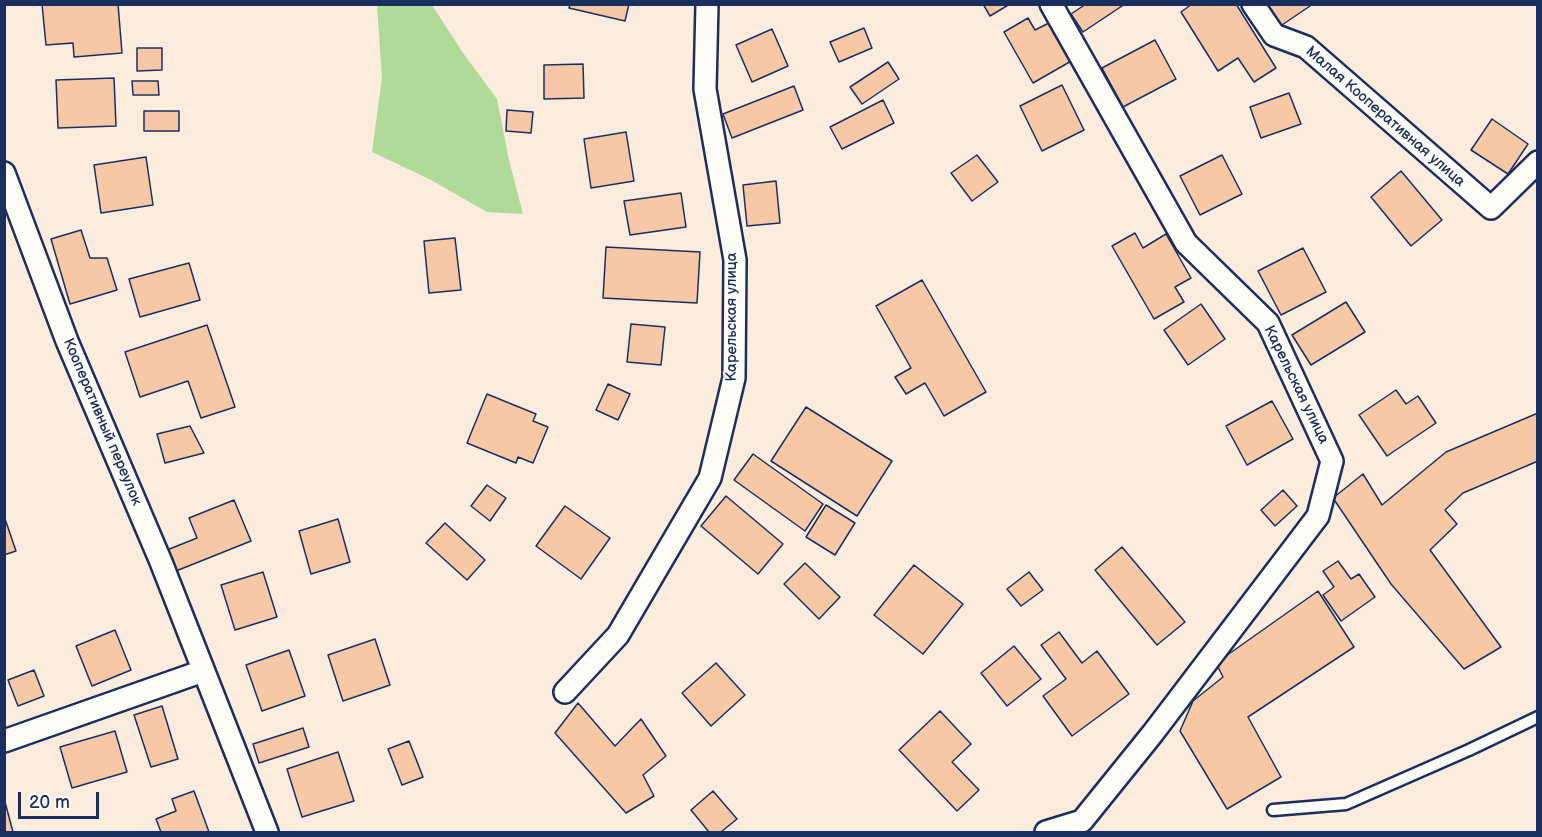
<!DOCTYPE html>
<meta charset="utf-8">
<style>
body{margin:0}
#map{position:relative;width:1542px;height:837px;overflow:hidden;background:#fbecde;font-family:"Balsamiq Sans",sans-serif}
canvas{display:block}
.frame{position:absolute;inset:0;border:6px solid #1b2f5e;pointer-events:none}
.scale{position:absolute;left:18px;top:792px;width:81px;height:27px;box-sizing:border-box;border:3px solid #1b2f5e;border-top:0;padding-left:8px;font-size:18px;line-height:21px;white-space:nowrap;color:#1b2f5e;-webkit-text-stroke:4px #fdfcf7;paint-order:stroke}
</style>
<div id="map">
<canvas width="1542" height="837"></canvas>
<div class="frame"></div>
<div class="scale">20 m</div>
</div>
<script>
const c = document.querySelector('canvas').getContext('2d');
c.lineJoin = 'round';
function paint(path, color) {
  c.fillStyle = color;
  c.fill(path, 'evenodd');
}
function stroke(path, color, width, dash) {
  c.strokeStyle = color;
  c.lineWidth = width;
  c.lineCap = dash ? 'butt' : 'round';
  c.setLineDash(dash || []);
  c.stroke(path);
}
function label(font, color, halo, rows, align = 'center') {
  c.font = font + ' "Balsamiq Sans",sans-serif';
  c.lineWidth = 4.5;
  c.setLineDash([]);
  c.textBaseline = 'middle';
  c.strokeStyle = halo;
  c.fillStyle = color;
  for (const [text, x, y, turn = 0] of rows) {
    c.save();
    c.translate(x, y);
    c.rotate((+turn || 0) * Math.PI / 180);
    c.textAlign = isNaN(turn) ? turn : align;
    if (halo) c.strokeText(text, 0, 0);
    c.fillText(text, 0, 0);
    c.restore();
  }
}
const green = new Path2D(`
 M377,5H432L463,53L497,99L509,160L523,214L487,212L429,179L372,152L382,78Z`);
const building = new Path2D(`
 M42,4H118L122,53L74,57L73,43L46,45Z
 M570,4H629L625,21L569,8Z
 M983,4H1010L990,16Z
 M1086,4H1125L1083,32L1071,14Z
 M1192,4H1236L1276,68L1254,82L1238,58L1218,71L1181,12Z
 M1264,4H1313L1279,27Z
 M1028,18L1035,30L1051,22L1073,60L1033,83L1004,32Z
 M864,28L872,48L839,62L830,42Z
 M772,29L788,66L752,82L736,45Z
 M1155,40L1176,79L1123,107L1102,68Z
 M137,48H162V70L137,71Z
 M888,62L899,79L862,104L850,87Z
 M583,64L584,98L544,99V65Z
 M114,78L116,126L58,128L56,80Z
 M132,81H158L159,95H133Z
 M1062,85L1084,130L1042,151L1020,106Z
 M794,86L803,110L732,138L723,114Z
 M1289,93L1301,124L1261,138L1250,107Z
 M883,100L894,123L842,149L830,127Z
 M507,110L533,112L531,133L506,131Z
 M144,111H179V131H144Z
 M1492,119L1528,144L1508,174L1471,150Z
 M626,132L634,181L591,188L584,139Z
 M977,155L998,182L972,201L951,173Z
 M1222,155L1242,194L1200,215L1180,176Z
 M146,157L153,205L101,213L94,165Z
 M1401,171L1442,220L1411,246L1371,197Z
 M776,181L780,223L747,226L743,185Z
 M681,193L686,227L630,235L624,201Z
 M81,230L90,258H107L117,290L70,304L51,239Z
 M1135,233L1143,248L1166,234L1191,278L1175,287L1184,302L1154,319L1112,246Z
 M455,238L461,290L429,293L424,241Z
 M606,247L700,252L697,303L603,298Z
 M1303,248L1326,292L1281,315L1258,271Z
 M189,263L200,300L140,317L129,279Z
 M922,280L986,392L944,416L925,383L906,394L895,377L911,368L876,306Z
 M1346,302L1365,332L1311,365L1292,335Z
 M1201,304L1225,339L1188,365L1164,330Z
 M631,324L665,327L661,365L627,362Z
 M207,325L235,407L201,418L188,381L140,397L125,352Z
 M608,384L630,394L618,420L596,410Z
 M1396,390L1406,404L1418,396L1436,423L1387,456L1359,415Z
 M487,394L536,414L533,421L548,427L533,463L518,457L516,463L467,443Z
 M1272,401L1293,439L1247,465L1226,426Z
 M806,407L892,461L857,516L771,461Z
 M1538,413V461L1463,493L1445,510L1457,524L1430,550L1501,647L1464,669L1391,584L1333,498L1363,474L1382,505L1446,452Z
 M190,426L204,453L165,463L157,434Z
 M753,454L823,504L805,531L734,480Z
 M487,485L506,498L490,521L471,506Z
 M1283,490L1297,506L1275,526L1261,510Z
 M726,496L783,544L758,574L701,526Z
 M234,500L251,541L176,571L167,550L197,538L189,518Z
 M826,505L855,523L835,555L806,537Z
 M565,506L610,538L581,579L536,546Z
 M4,516L16,551L4,555Z
 M338,519L350,562L311,574L299,531Z
 M445,523L485,560L467,580L426,543Z
 M1122,547L1185,622L1157,645L1095,570Z
 M1338,561L1351,579L1359,574L1375,597L1341,621L1323,595L1334,587L1323,571Z
 M805,563L840,597L819,619L784,584Z
 M914,565L963,604L923,654L874,615Z
 M263,572L277,617L235,630L221,585Z
 M1029,572L1043,590L1021,606L1007,589Z
 M1318,591L1354,647L1248,717L1281,777L1227,809L1180,731L1193,701L1223,677L1216,663Z
 M115,630L131,670L92,686L76,646Z
 M1059,632L1082,663L1097,651L1129,694L1072,736L1043,696L1066,679L1041,645Z
 M375,639L390,685L343,701L328,655Z
 M1014,646L1041,679L1007,706L981,673Z
 M289,650L305,696L262,711L246,665Z
 M716,663L745,695L711,726L682,693Z
 M34,670L44,696L18,706L8,680Z
 M578,703L615,746L641,719L666,756L643,775L654,796L626,813L555,733Z
 M162,706L178,759L151,767L134,715Z
 M940,711L971,744L952,762L979,790L957,811L899,750Z
 M303,728L309,747L259,763L253,744Z
 M115,731L127,772L72,788L60,747Z
 M409,741L423,777L402,785L388,749Z
 M338,752L354,801L302,817L287,769Z
 M194,791L209,832H161L156,819L176,811L172,799Z
 M713,791L737,819L721,832H709L691,810Z
 M5,802L13,832H4Z`);
const service = new Path2D(`
 M1273,810L1346,804L1469,750L1538,717`);
const minor = new Path2D(`
 M1253,4L1274,35L1306,47L1491,208L1538,162
 M4,173L67,341L161,562L267,832
 M565,692L618,635L710,478L734,378L735,260L705,89L707,4
 M4,741L203,671
 M1046,832L1082,821L1153,733L1318,516L1332,461L1268,323L1186,243L1051,4`);
const streetNames = [
 ["Малая Кооперативная улица",1385,117,41],
 ["Карельская улица",732,317,-90],
 ["Карельская улица",1296,385,64],
 ["Кооперативный переулок",102,422,67]
];
paint(green, '#afda97');
paint(building, '#f6c8a5');
stroke(building, '#1b2f5e', 1.5);
stroke(service, '#1b2f5e', 15);
stroke(minor, '#1b2f5e', 26);
stroke(service, '#fdfcf7', 10);
stroke(minor, '#fdfcf7', 21);
label('15px', '#1b2f5e', '#fdfcf7', streetNames);
</script>
